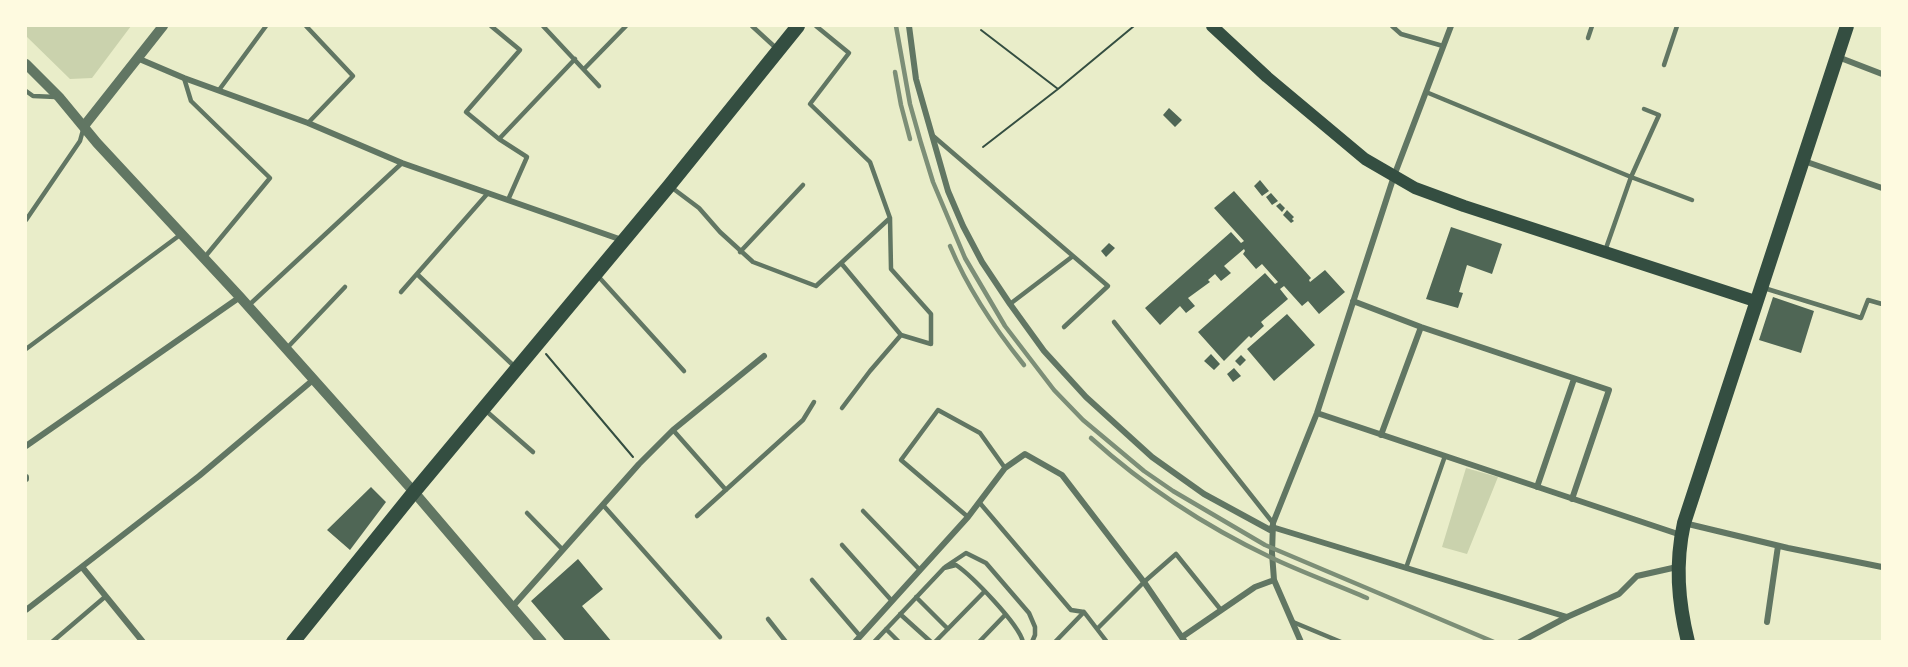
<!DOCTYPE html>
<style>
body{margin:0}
#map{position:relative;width:1908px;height:667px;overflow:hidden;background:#e9edc9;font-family:"Titillium Web",sans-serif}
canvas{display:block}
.frame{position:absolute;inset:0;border:27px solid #fefae0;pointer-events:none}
</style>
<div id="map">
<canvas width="1908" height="667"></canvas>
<div class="frame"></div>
</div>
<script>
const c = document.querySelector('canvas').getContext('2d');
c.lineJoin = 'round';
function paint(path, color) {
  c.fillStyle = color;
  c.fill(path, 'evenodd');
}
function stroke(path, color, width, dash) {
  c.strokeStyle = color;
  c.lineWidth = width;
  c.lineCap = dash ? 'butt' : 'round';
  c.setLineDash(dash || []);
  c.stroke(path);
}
const green = new Path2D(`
 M26,26H131L92,78L70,79L26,36Z
 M1466,468L1498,477L1467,554L1442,547Z`);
const building = new Path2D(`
 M1169,108L1182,120L1175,127L1163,115Z
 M1260,180L1269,191L1262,196L1254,186Z
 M1234,191L1311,278L1309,280L1310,282L1325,270L1345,292L1319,314L1308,301L1302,306L1284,286L1280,289L1288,299L1261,322L1264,326L1251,338L1249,336L1224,361L1198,332L1265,273L1275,284L1278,282L1262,264L1256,269L1243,254L1245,251L1244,249L1224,266L1231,273L1221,281L1215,274L1208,280L1210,282L1188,298L1195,306L1186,313L1180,306L1160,325L1145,308L1231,232L1241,243L1244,241L1214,208Z
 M1271,193L1278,201L1272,205L1266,197Z
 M1280,203L1285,208L1282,212L1276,206Z
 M1287,210L1294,217L1292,219L1294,221L1291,223L1283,215Z
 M1451,227L1502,244L1492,274L1467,265L1459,292L1463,293L1458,308L1426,299Z
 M1109,243L1115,248L1106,257L1101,251Z
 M1773,297L1814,311L1801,353L1759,340Z
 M1287,314L1315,345L1274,381L1247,349Z
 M1211,354L1220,364L1214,370L1204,361Z
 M1241,355L1246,360L1240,366L1235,361Z
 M1234,368L1241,376L1233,382L1227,374Z
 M371,487L386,502L350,550L327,530Z
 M578,559L603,589L582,606L612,642H566L531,601Z`);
const path = new Path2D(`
 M981,30L1058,89
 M983,147L1058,89L1134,26
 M546,354L633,457`);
const service = new Path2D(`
 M306,26L353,76L308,123
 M491,26L520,50L466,112L499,139L527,157L508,200
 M543,26L599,86
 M752,26L776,48
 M816,26L849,53L810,104L870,162L890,218L891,269L931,314V344L901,335L841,263
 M1392,26L1401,34L1443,46
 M1588,38L1592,26
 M1664,65L1677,26
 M584,69L626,26
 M184,78L191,101L270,178L204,258
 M219,90L266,26
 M26,91L33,96L56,97
 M1426,92L1631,177L1692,200
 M932,135L1108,286L1064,327
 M499,139L575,59
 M671,187L699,208L720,232L753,262L816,286L890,218
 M26,220L80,141L83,130
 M1605,251L1631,177L1659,115L1644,109
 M740,252L803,185
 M418,275L516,368
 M597,275L684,371
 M1764,288L1861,318L1868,300L1882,304
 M401,292L488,193
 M1010,304L1073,256
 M248,306L402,163
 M1114,322L1273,523
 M287,348L345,287
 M26,349L180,235
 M842,408L870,371L901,335
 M485,410L533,452
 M673,430L726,490
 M979,502L1071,610L1084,612L1107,642
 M603,505L720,637
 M863,511L920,570
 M527,513L563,550
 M697,516L803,420L814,402
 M968,517L901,460L938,410L980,433L1005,468
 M842,545L892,601
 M945,567L966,553L986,563L1029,613L1035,627V635L1032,642
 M1406,568L1445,456
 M812,580L860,636
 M916,597L948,629
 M900,614L931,642
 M768,619L786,642
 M1293,622L1341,642
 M886,629L899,642
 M1097,629L1144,582L1176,554L1221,610
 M52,642L106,596
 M874,642L944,568L956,565C971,575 1019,624 1023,642
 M935,642L984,592
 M979,642L1005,615
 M1055,642L1084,612`);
const minor = new Path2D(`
 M909,26L916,79L948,191L963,226L982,262L1010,304L1044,351L1086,397L1152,457L1204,494L1272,531
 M1838,57L1882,74
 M137,58L184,78L308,123L402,163L622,240
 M1804,161L1882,188
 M1353,301L1421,327L1609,390L1572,499
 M1317,413L1681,535
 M1381,435L1421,327
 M26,446L240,297
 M26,477V479
 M1537,487L1574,379
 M1684,523L1788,548L1882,567
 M1272,527L1567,617
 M82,567L143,642
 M513,606L639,464L673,430L764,356
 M26,610L199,476L313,380
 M1767,622L1778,546
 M1182,637L1255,587L1274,580
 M855,642L968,517L1005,468L1025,454L1062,475L1144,582L1185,642
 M1301,642L1274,580L1272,553L1273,523L1317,413L1394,176L1451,26
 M1520,642L1567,617L1619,594L1637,576L1677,567`);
const tertiary = new Path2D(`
 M26,64L59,97L97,143L240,297L414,492L542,642
 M84,126L163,26`);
const secondary = new Path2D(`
 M1212,26L1267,77L1365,159L1415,188L1464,206L1755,301`);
const primary = new Path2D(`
 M293,642L414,492L669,186L798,26`);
const trunk = new Path2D(`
 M1688,642C1678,601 1675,564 1684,523L1847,26`);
const rail = new Path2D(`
 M896,26L910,104L921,143L933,182L965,258L1005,326L1054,390L1083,420L1144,471L1173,491L1265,545L1494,642
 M895,72L901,105L910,139
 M950,246C968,289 995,329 1024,365
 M1091,438C1144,486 1205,526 1270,557C1301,572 1335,584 1367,598`);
paint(green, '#cad2ad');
paint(building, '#4f6655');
stroke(path, '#344e41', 2);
stroke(service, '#617663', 4.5);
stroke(minor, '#617663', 6);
stroke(tertiary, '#617663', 10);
stroke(secondary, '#344e41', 12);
stroke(primary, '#344e41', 14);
stroke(trunk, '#344e41', 14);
stroke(rail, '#7c8e77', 4.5);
</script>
